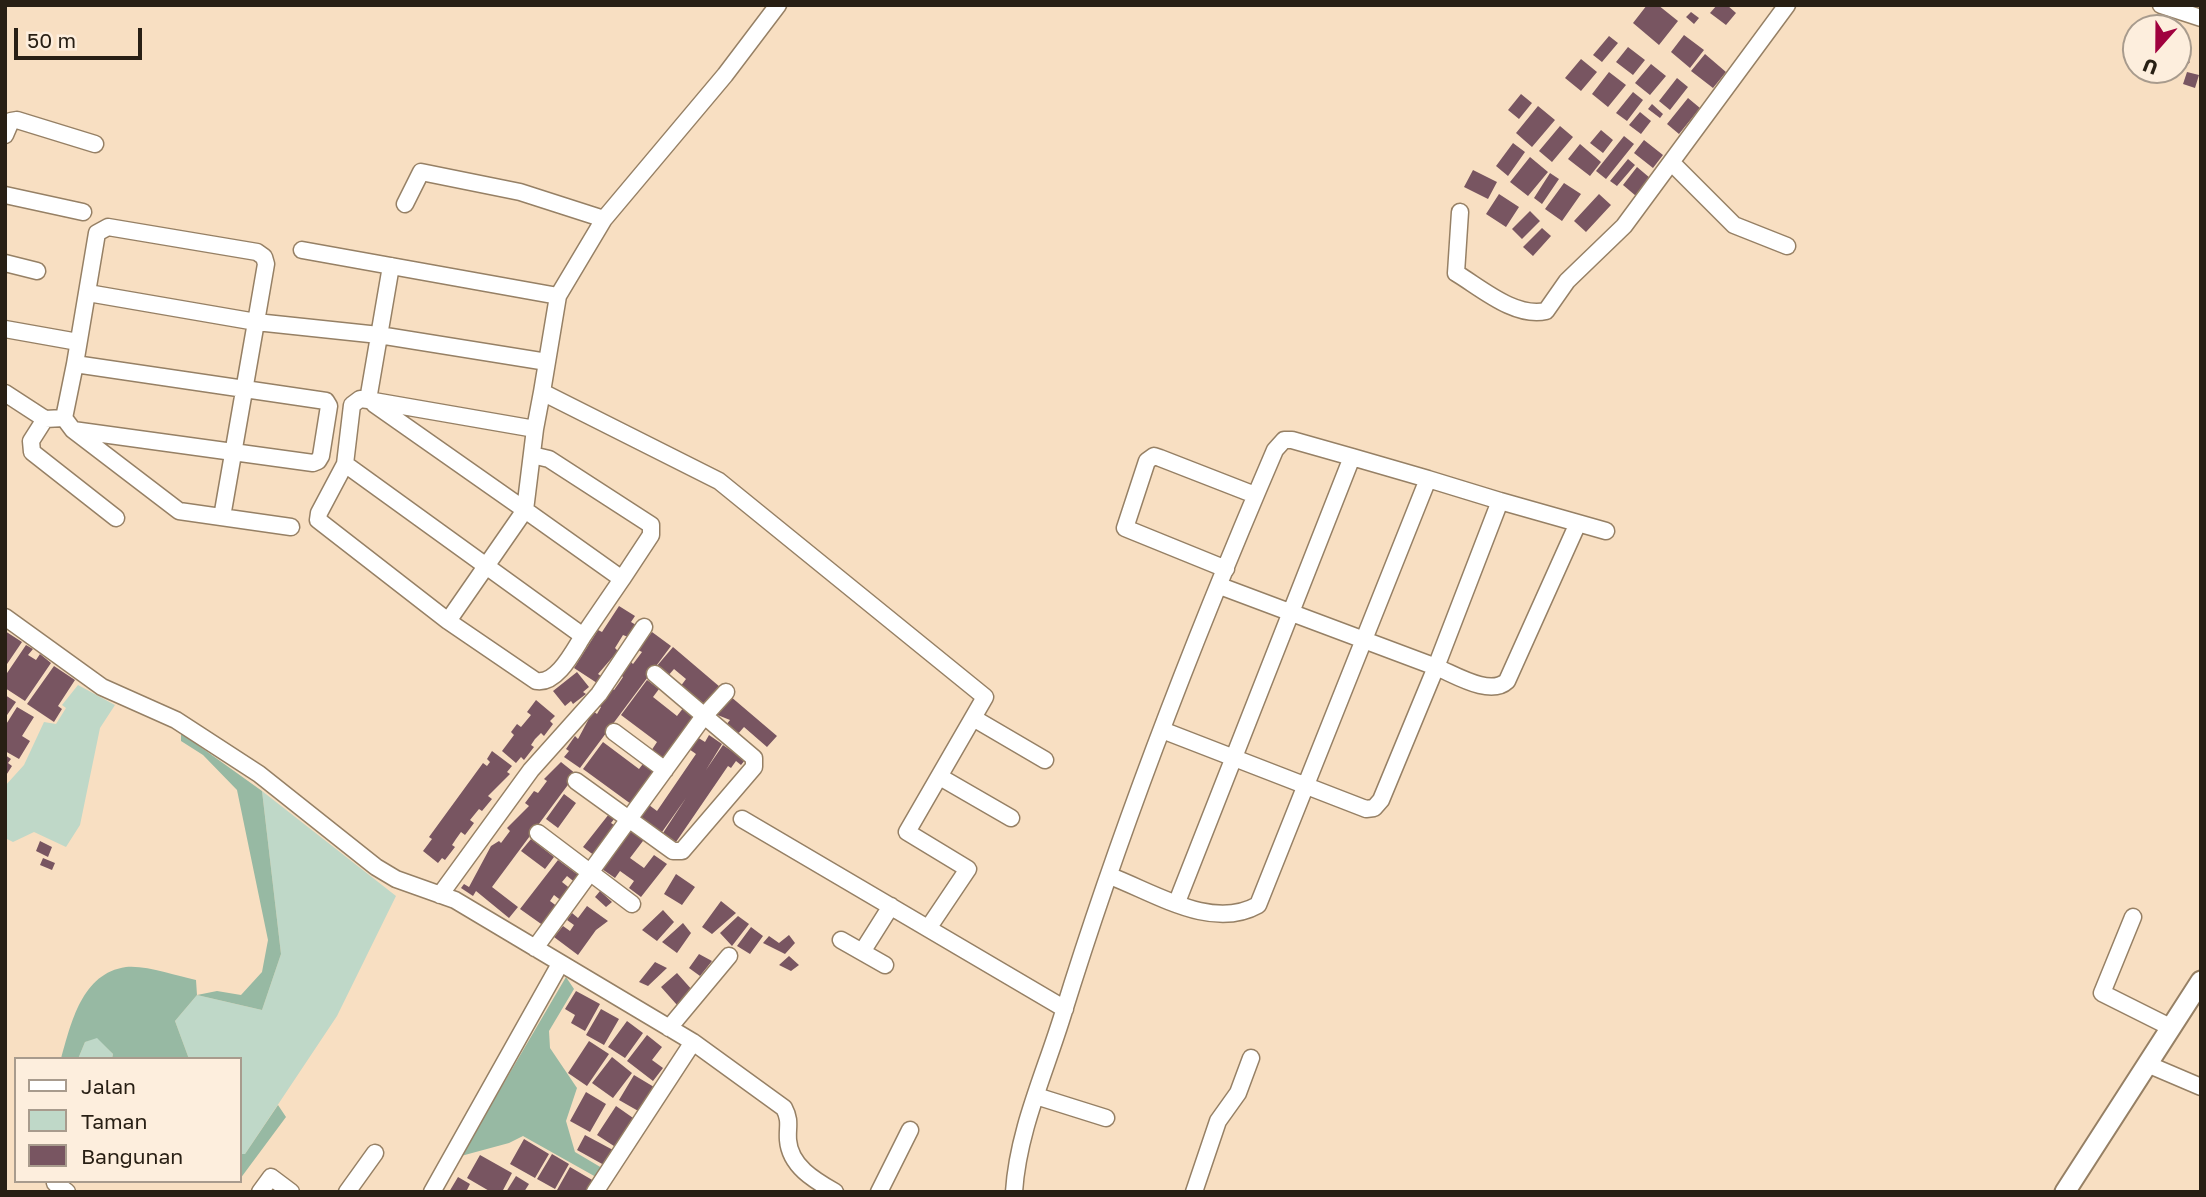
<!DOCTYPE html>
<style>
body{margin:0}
#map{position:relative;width:2206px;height:1197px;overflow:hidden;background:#f8dfc2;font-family:"Golos Text",sans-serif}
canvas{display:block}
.frame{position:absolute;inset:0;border:7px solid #281f14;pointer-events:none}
.legend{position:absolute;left:14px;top:1057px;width:228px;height:126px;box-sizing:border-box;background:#fdeedd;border:2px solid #a89b8d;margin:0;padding:9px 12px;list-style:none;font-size:21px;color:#281f14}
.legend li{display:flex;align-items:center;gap:14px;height:35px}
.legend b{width:35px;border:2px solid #a89b8d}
.north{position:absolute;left:2122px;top:14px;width:70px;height:70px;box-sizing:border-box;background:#fdeedd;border:2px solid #a89b8d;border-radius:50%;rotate:201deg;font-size:19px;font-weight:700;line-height:28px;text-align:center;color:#281f14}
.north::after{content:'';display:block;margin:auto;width:24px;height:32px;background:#a0013e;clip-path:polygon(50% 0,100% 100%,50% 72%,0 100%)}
.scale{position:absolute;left:14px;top:28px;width:128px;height:32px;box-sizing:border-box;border:4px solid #281f14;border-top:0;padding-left:9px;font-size:21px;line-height:24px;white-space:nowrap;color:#281f14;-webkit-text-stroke:5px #fdeedd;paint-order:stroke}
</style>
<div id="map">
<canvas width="2206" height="1197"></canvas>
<div class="frame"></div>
<ul class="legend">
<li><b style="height:9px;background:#fff"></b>Jalan</li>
<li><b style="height:19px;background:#bfd8c8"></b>Taman</li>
<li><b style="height:19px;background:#785561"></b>Bangunan</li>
</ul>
<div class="north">U</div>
<div class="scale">50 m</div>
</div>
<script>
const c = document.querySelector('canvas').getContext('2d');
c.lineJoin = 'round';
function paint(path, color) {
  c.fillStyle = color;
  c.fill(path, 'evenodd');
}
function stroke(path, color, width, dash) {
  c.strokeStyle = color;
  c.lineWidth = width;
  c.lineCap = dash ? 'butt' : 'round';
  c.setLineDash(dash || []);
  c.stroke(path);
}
const green = new Path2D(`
 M78,685L115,705L100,728L80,825L66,847L34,832L13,842L5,838V786L24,765L44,722L56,724L66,708L62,705Z
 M262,791L396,896L337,1016L245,1154H240V1059H189L175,1021L197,995L262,1010L281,954Z
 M97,1037L113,1054L112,1059H78L85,1042Z`);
const forest = new Path2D(`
 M181,733L262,791L281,954L262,1010L197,995L175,1021L189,1059H112L113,1054L97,1038L85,1042L78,1059H61C71,1023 82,973 126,967C147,965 176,976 196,980L197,995L217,991L241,995L262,972L268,940L237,790L203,755L181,741Z
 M566,977L574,989L549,1031L550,1048L577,1088L566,1121L575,1152L602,1168L596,1177L523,1136L509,1143L461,1156Z
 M278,1105L286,1117L240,1179V1154H245Z`);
const building = new Path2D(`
 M1647,5H1658L1678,21L1659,45L1633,23Z
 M1717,5H1727L1736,13L1726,25L1710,13Z
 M1691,12L1699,18L1694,24L1686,17Z
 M1684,35L1704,50L1690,68L1671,52Z
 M1609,36L1618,43L1602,62L1593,55Z
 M1628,47L1645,60L1633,75L1616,62Z
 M2178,51L2190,62L2178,75L2172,70H2178Z
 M1705,54L1726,72L1713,88L1691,71Z
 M1581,59L1597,72L1581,91L1565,78Z
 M1651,64L1666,76L1650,95L1635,83Z
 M1609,72L1626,85L1608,107L1592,94Z
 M2187,72L2199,75L2195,88L2183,84Z
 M1677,78L1688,87L1670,110L1659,101Z
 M1633,92L1643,100L1627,121L1616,113Z
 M1521,94L1532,103L1519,119L1508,110Z
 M1688,98L1700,108L1679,134L1667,124Z
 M1652,104L1663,114L1660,118L1648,109Z
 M1538,106L1555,120L1532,147L1516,133Z
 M1640,112L1651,121L1641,134L1629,125Z
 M1560,126L1573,137L1552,162L1539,151Z
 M1601,130L1613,140L1603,153L1590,143Z
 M1624,136L1634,144L1606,179L1596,171Z
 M1644,140L1663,155L1653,168L1634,153Z
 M1513,143L1525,152L1508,176L1496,166Z
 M1580,144L1601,162L1590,176L1568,159Z
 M1530,157L1548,172L1528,196L1510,182Z
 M1628,159L1635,165L1617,186L1610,181Z
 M1637,167L1650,178L1636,196L1623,185Z
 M1473,170L1497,182L1488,199L1464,187Z
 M1550,173L1559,179L1542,204L1534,198Z
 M1564,183L1581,194L1562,221L1545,209Z
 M1499,194L1519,207L1506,227L1486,214Z
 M1599,194L1611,205L1586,232L1574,221Z
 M1530,211L1540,221L1522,239L1512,229Z
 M1542,228L1551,236L1533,256L1523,247Z
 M619,606L635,616L631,622L636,625L628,637L623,635L615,648L618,651L598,674L601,676L597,683L574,668L598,630L602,632Z
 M5,631L22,642L5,667Z
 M652,632L671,646L580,768L564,757L569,751L566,749L575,736L578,739L593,711L597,714L601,707L597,704L610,687L614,690L619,683L623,677L620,674L630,661L633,664L642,652L638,650Z
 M26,645L33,649L28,655L36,660L40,654L51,663L25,701L5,688V676Z
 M673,647L720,687L703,707L680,687L686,679L674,669L667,677L656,667Z
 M54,666L75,680L58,706L62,709L54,722L27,704Z
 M577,672L589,687L583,692L586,694L573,704L571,701L565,706L553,691Z
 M647,680L659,689L653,697L677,716L684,707L695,716L662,759L651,751L657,742L621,715Z
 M5,695L16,702L5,718Z
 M730,696L777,736L767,747L744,727L737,735L726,725L730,720L715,714Z
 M536,700L555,716L550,721L553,724L544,736L541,733L535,739L531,745L534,747L524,760L521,757L516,763L502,751L514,735L511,732L517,724L521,727L531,715L527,712Z
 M17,707L34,717L22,736L30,741L19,759L5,751V726Z
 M709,735L722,744L706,770L723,745L745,760L741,765L736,761L731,768L728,766L676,842L663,833L686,798L662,832L640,818L649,805L657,811L696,754L689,749L697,737L705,742Z
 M603,742L639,769L646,760L657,769L631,804L583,769Z
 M492,751L512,766L507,772L510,774L488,796L492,799L482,811L479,809L470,820L474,823L465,835L461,832L456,839L452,845L455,847L445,860L442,858L438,863L423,851L432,839L429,837L483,763L487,766L490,762L487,759Z
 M5,755L11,759L8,763L12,766L5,777Z
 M561,762L576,774L492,887L518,907L509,918L476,891L473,896L461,888L464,884L469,887L491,846L499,841L501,843L510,831L507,828L529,806L525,803L534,791L538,793L547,781L544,779Z
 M564,794L576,803L558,828L546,819Z
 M609,814L615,818L611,823L617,827L595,856L583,847Z
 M633,828L646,837L630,858L644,868L654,855L667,864L641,897L629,888L634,881L620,871L615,878L602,869Z
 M531,839L554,857L545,869L521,851Z
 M40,841L52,847L48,857L36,851Z
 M43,858L55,863L52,870L40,865Z
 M558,860L581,877L577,884L567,876L562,882L572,890L563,902L554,895L550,901L558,907L544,926L520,909Z
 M676,874L695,887L682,905L664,894Z
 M600,891L612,902L606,907L595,897Z
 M721,901L736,913L712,934L702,927Z
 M587,906L608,921L596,930L578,955L554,937L563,926L570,931L574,925L567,920L572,913L578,918Z
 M663,910L674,922L657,941L642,930Z
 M738,916L749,924L732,946L720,933Z
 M683,923L691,933L677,953L662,942Z
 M751,927L763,936L750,954L737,946Z
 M789,935L795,943L785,954L763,943L769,936L779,943Z
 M699,954L712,961L700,976L689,968Z
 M789,956L799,965L791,971L779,965Z
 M655,962L667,968L648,986L639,982Z
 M677,973L693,991L677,1005L661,987Z
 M576,991L600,1004L585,1031L571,1023L575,1015L565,1009Z
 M601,1009L619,1019L604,1045L586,1035Z
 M627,1021L643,1033L625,1058L608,1047Z
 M647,1035L662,1047L652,1060L663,1068L653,1081L627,1061Z
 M589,1041L609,1054L587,1086L568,1073Z
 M612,1057L632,1073L613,1098L592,1083Z
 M634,1075L654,1087L640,1112L619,1100Z
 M586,1092L606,1104L590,1132L570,1121Z
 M616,1106L636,1120L617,1148L597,1135Z
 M585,1135L613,1150L604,1165L577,1150Z
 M524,1139L549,1154L535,1178L510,1164Z
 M552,1154L569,1164L555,1189L537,1179Z
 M480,1155L512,1173L502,1192H491L467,1178Z
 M570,1167L594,1181L588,1192L557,1190Z
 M516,1176L529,1184L524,1192H506Z
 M458,1177L470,1184L466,1192H449Z`);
const minor = new Path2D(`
 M2161,5L2201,18
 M5,135L11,121L17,120L95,144
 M1672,163L1734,225L1787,246
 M5,195L83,212
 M405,204L421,172L520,192L604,219
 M1460,212L1456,273C1481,288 1515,318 1546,311L1567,281L1624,226L1787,5
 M302,250L558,296
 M5,263L37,271
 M88,293L256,322L222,517
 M5,329L78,342
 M75,364L97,233L108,227L257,252L264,257L266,264L256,322L379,335L547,362
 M542,392L558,296L604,219L725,75L778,5
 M5,393L45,419
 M368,400L535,429L525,510L622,579L583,636
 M374,404L525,510L448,621
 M64,418L45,419L31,441L32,452L116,518
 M535,429L542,392L719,481L985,697L907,832L968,869L929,927
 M73,430L313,463L318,461L321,456L329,406L326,401L75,364L64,418L73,430L179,511L291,527
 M532,455L549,459L651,525V535L622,579
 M345,464L583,636C574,650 557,685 536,681L448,621L318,520L319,513L345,464L352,405L360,399L368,400L391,266
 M1428,479L1500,501L1436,667C1454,674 1490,697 1507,681L1578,523
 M1500,501L1606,531
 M1226,569L1125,528L1147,461L1154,456L1160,458L1255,495
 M5,617L102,687L176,720L259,774L376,867L396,879L455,900L693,1042L784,1108C791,1121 787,1127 788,1140C790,1166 814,1180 835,1192
 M975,719L1045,760
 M1162,730L1366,809L1374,808L1381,800L1436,667L1220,586
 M614,732L665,770
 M940,777L1011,818
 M576,781L673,851H682L754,767V758L655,674
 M742,819L1065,1009
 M538,833L632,904
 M1110,876C1155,893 1212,931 1258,905L1428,479L1352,457
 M440,895L531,770L599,694L644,627
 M2133,917L2102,993L2170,1027
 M841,940L885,965
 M535,948L704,716L726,692
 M862,952L891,906
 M669,1028L729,956
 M2147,1064L2201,1087
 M1036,1096L1106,1118
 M55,1183L67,1192
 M260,1192L271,1177L291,1192
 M347,1192L375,1153
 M432,1192L560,964
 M595,1192L693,1042
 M879,1192L910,1130
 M1014,1192C1018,1130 1045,1073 1063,1014C1122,823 1196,634 1275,450L1284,440H1292L1352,457L1177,902
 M1194,1192L1218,1121L1238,1093L1251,1058`);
const tertiary = new Path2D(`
 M2065,1192L2201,981`);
paint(green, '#bfd8c8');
paint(forest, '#97b9a3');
paint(building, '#785561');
stroke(minor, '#968065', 19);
stroke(tertiary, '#968065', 23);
stroke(minor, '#fff', 16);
stroke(tertiary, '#fff', 19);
</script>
